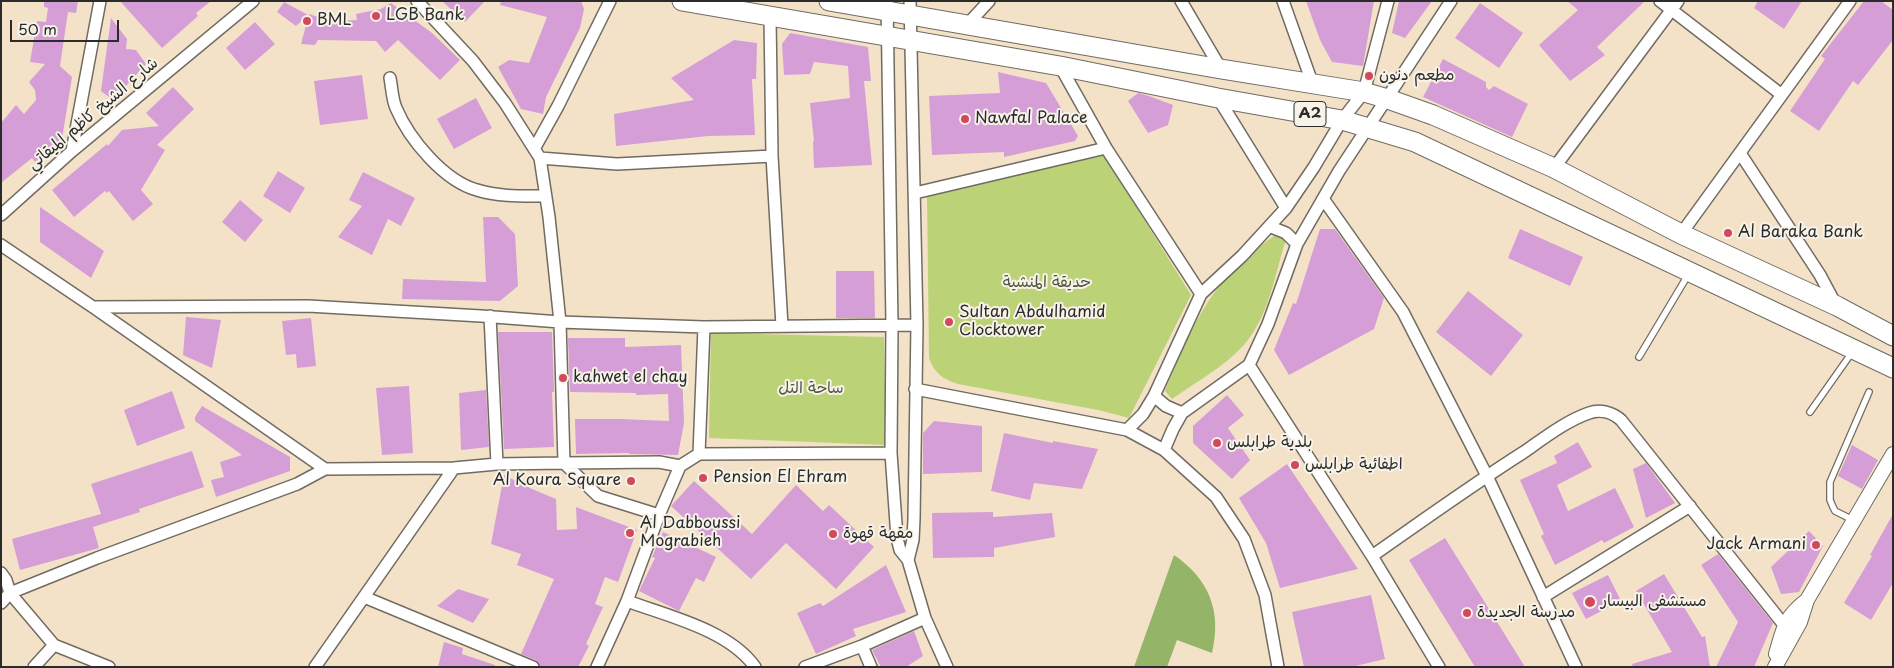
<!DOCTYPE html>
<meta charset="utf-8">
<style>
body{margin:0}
#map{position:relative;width:1894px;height:668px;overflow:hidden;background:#f4e2c8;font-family:"Playpen Sans",sans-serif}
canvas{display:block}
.frame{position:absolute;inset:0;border:2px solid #2b2b2b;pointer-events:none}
.scale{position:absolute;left:10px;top:20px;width:109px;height:22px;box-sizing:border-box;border:2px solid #2b2b2b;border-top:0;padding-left:6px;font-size:15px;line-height:18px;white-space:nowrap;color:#2b2b2b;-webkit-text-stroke:4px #f7f3e8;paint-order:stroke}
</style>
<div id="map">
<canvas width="1894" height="668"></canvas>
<div class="frame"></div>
<div class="scale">50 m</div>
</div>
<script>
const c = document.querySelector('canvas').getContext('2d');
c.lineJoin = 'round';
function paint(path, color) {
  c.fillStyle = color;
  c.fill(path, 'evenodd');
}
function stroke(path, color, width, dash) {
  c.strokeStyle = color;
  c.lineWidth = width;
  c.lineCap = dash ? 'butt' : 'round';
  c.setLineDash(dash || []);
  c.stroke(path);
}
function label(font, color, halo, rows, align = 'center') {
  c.font = font + ' "Playpen Sans","Playpen Sans Arabic",sans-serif';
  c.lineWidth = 4;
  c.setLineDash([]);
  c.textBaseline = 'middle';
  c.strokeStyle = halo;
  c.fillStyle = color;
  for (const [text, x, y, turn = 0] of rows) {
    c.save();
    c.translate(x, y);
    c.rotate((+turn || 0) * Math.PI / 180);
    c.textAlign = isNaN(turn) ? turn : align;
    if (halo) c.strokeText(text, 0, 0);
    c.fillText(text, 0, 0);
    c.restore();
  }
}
const green = new Path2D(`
 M1102,152L1191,295L1129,418L1098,410L958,384C944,380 934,373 929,358L927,193Z
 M1279,233L1286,239C1275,274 1269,317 1243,346C1224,367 1196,382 1172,399L1165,391C1195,321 1212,276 1279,233Z
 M711,333L884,337L886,445L709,438Z`);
const forest = new Path2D(`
 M1174,555C1209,579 1222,611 1212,653L1177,640L1167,667H1134Z`);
const building = new Path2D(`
 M44,1H78L76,13L68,12L60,66L72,77L62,139L35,162L32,158L1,183V123L16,105L24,114L36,100L35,90L29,82L45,64L30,62L37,21L46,22L48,8L44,7Z
 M120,1H211L196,13L198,16L162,48Z
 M442,1H485L465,22Z
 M501,1H581L584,9L580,28L546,97L543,114L521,109L498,67L509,60L529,63L547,17L500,5Z
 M1306,1H1374L1363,66L1332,62L1320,40Z
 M1399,1H1432L1405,38L1392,33Z
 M1567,1H1645L1597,47L1605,55L1570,81L1539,45L1578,10Z
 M1758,1H1802L1784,29L1754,8Z
 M1864,1H1881L1893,10V40L1858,85L1853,81L1819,131L1790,111L1825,59L1821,56Z
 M284,2L308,15L296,26L277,12Z
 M391,3L432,33L460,60L440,80L398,40L385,52L376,41L318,40L315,45L301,44L309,14L321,18L320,22L357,20L356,14L381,9Z
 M1480,3L1523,33L1499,68L1455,38Z
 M111,18L127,39L126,49L136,50L146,64L113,100L101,91Z
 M255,22L275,44L245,70L226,48Z
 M790,33L868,47L871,81H864L872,165L814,168L813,141H814L810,103L850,98L848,66L814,62L810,74L784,75L782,44Z
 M734,40L757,43L756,79H752L755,135L708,136L616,146L614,114L694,100L671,78Z
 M1443,59L1486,82V87L1489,90L1494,86L1528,104L1512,137L1423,97Z
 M998,72L1046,83L1078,136L1075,141L1004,157V152L932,155L929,96L1000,93Z
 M362,75L368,119L320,125L314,81Z
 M173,87L194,109L157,145L165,150L141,190L153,204L133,221L109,191L107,193L105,191L74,217L52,190L107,144L108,146L122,130L159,126L146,113Z
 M1138,93L1149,96L1173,105L1168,125L1148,133L1128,101Z
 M476,98L492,128L454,149L437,119Z
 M278,171L305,188L290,213L263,196Z
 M363,172L415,198L401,226L388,219L372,255L338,237L362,206L349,200Z
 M240,200L263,220L245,242L222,222Z
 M40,207L104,251L91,278L40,242Z
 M483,217H498L515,234L518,286L500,301L402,299L403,279L486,282Z
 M1320,229H1335L1384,298L1374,329L1289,375L1274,350L1293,303L1296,304Z
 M1520,229L1583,257L1570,286L1508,258Z
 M836,271H874L875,318H836Z
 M1468,291L1523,335L1491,376L1436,332Z
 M186,317L221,320L212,368L183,355Z
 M311,318L316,366L297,368L296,354L286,355L282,321Z
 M498,332H552L554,392H552L554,447L504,449Z
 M568,338H625V347L681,345L684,423L678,455L629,454V453L576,454L575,419H620L669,421L668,394L636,395V393L570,392Z
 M409,386L413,453L382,455L376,388Z
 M486,390L489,447L461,450L459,393Z
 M172,391L185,428L137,446L124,410Z
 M1227,395L1244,415L1228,428L1250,460L1232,479L1193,443V426Z
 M202,406L290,457V471L216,497L211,480L224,477L220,462L242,455L195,421V417Z
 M934,421L982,426V472L923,474V433Z
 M1004,433L1053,443V441L1098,449L1082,489L1034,483L1030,500L991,491Z
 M1578,442L1592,467L1557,485L1568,511L1615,488L1634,527L1604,543L1602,540L1555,565L1541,536L1544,534L1520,480L1557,463L1554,456Z
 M1852,445L1878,460L1862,489L1838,476Z
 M192,451L204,487L139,509L140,512L93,527L99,548L20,570L12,539L101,514L91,484Z
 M1646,463L1675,503L1646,518L1633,469Z
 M1287,464L1358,569L1280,588L1266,543L1239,498Z
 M504,475L532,489L556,499L557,530L577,529L576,507L637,530L618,582L605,577L595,604L603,607L586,644L589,646L578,667H540L536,660L521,654L554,579L517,565L521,554L491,544Z
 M694,481L752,534L796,485L823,511L829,505L874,547L836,589L786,543L751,579L671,506Z
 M993,512V517L1052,513L1055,537L994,548V557L933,558L932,513Z
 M1893,514V583L1871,620L1844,603L1872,556L1870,555Z
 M1809,531L1823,546L1799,592L1781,594L1771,567Z
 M663,532L716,557L704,582L696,578L679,611L639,591L655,558L652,557Z
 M1445,538L1525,667H1475L1409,560Z
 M1718,554L1773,623L1754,667H1716L1738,622L1701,565Z
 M886,565L906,612L853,629L856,636L816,654L797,613L820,603L823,606Z
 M1664,574L1702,637L1705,636L1710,667H1633L1632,664L1672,652L1636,591Z
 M1608,575L1621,601L1586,619L1572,593Z
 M458,589L489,599L473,623L437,606Z
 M1371,595L1385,659L1351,667H1304L1292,612Z
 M914,631L923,656L906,667H881L872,650Z
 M444,642L463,648L462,654L495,665V667H438Z`);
const service = new Path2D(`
 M1639,357L1688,275
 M1810,412L1853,351
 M1853,520L1835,511L1833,507L1830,500V482L1869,392`);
const minor = new Path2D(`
 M417,1L473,61L505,103L540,158L549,217L560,322L564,463L598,496L659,515
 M887,1L892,325L891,453L897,538L900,550L908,560L925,618L947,667
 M1181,1L1221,69
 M1283,1L1313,85
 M1660,1L1782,95
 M770,17L772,156L782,326
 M967,25L989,1
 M1060,66L1106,148L1201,294
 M390,78C392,88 392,99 396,108C409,139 444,181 477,190C499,197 523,196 545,196
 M1218,98L1286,208
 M534,149L558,106L610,1
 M72,151L100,1
 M1740,153L1820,275L1836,305
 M540,158L617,164L772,156
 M1554,168L1678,1
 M915,193L1106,148
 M1324,200L1403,312L1487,476L1576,667
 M1,215L72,151L253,1
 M1271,227L1286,233L1297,244
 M1681,234L1850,1
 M1,245L93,307L325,469L454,468L497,464L564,463L659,462L680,466
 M93,307L308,306L481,316L560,322L704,327L917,325
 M490,316L497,464
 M1249,365L1372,556L1439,667
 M915,389L1127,430L1164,450L1216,497L1244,539L1265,595L1278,667
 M1154,396L1166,406L1182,413
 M1127,430L1143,414L1154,396L1201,294L1242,256L1286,208L1314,167L1342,120L1364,92L1388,1
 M1164,450L1173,429L1182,413L1249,365L1268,324L1297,244L1339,171L1451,1
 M699,454L891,453
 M1372,556C1422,521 1472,485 1524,452C1544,438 1566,421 1589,413C1600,409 1612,412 1621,420L1784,625
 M908,560L913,540L914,519L917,325L910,1
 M1,573L6,580L10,593L54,645L34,667
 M364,597L533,667
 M1543,597L1690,506
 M627,601C668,616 729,630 755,667
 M1,603L10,593L97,558L297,484L325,469
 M54,645L109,667
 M862,646L871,667
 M315,667L454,468
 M597,667L627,601L659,515L680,466L699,454L704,327
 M805,667L862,646L925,618`);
const tertiary = new Path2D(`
 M1776,654C1784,627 1784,618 1807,600
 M1775,667L1800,622L1807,600L1893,454`);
const trunk = new Path2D(`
 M682,1L1060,66L1218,98L1342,120L1415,142L1893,368
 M829,1L1221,69L1364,92L1388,99L1433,115L1554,168L1681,234L1837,306L1893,336`);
const markers = [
 [376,16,5,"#d1495b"],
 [307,21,5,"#d1495b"],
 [1369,76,5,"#d1495b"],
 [965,119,5,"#d1495b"],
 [1728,233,5,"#d1495b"],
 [949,322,5,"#d1495b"],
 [563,378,5,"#d1495b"],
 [1217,443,5,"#d1495b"],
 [1295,465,5,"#d1495b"],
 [703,478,5,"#d1495b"],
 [631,481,5,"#d1495b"],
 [630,533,5,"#d1495b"],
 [833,534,5,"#d1495b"],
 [1816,545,5,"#d1495b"],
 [1590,602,6,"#d1495b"],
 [1467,613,5,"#d1495b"]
];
const shields = [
 [1310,114,32]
];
const shieldNames = [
 ["A2",1310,114]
];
const poiNames = [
 ["LGB Bank",386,16],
 ["BML",317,21],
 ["مطعم دنون",1379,76],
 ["Nawfal Palace",975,119],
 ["Al Baraka Bank",1738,233],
 ["Sultan Abdulhamid",959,313],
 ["Clocktower",959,331],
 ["kahwet el chay",573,378],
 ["بلدية طرابلس",1227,443],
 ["اطفائية طرابلس",1305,465],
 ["Pension El Ehram",713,478],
 ["Al Koura Square",621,481,"right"],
 ["Al Dabboussi",640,524],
 ["Mograbieh",640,542],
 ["مقهة قهوة",843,534],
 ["Jack Armani",1806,545,"right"],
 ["مستشفی البيسار",1601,602],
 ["مدرسة الجديدة",1477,613]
];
const streetNames = [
 ["شارع الشيخ كاظم الميقاتي",93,114,-40]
];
const parkNames = [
 ["حديقة المنشية",1047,283],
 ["ساحة التل",811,389]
];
paint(green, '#bbd276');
paint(forest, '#94b467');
paint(building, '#d59ed7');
stroke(service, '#716b62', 8);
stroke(minor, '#716b62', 14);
stroke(tertiary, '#716b62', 16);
stroke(trunk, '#716b62', 21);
stroke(service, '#fff', 5.5);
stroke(minor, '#fff', 11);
stroke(tertiary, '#fff', 14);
stroke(trunk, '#fff', 19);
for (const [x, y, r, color] of markers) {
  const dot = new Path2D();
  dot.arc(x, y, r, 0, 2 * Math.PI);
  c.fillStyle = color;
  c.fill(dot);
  stroke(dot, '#f7f3e8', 2);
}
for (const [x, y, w] of shields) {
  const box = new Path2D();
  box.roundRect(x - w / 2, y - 12.5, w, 25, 4);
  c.fillStyle = '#f7f3e8';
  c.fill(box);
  stroke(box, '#2b2b2b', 1);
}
label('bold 15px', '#2b2b2b', null, shieldNames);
label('16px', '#2b2b2b', '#f7f3e8', poiNames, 'left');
label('16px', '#2b2b2b', '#f7f3e8', streetNames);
label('16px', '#4f553e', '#f7f3e8', parkNames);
</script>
